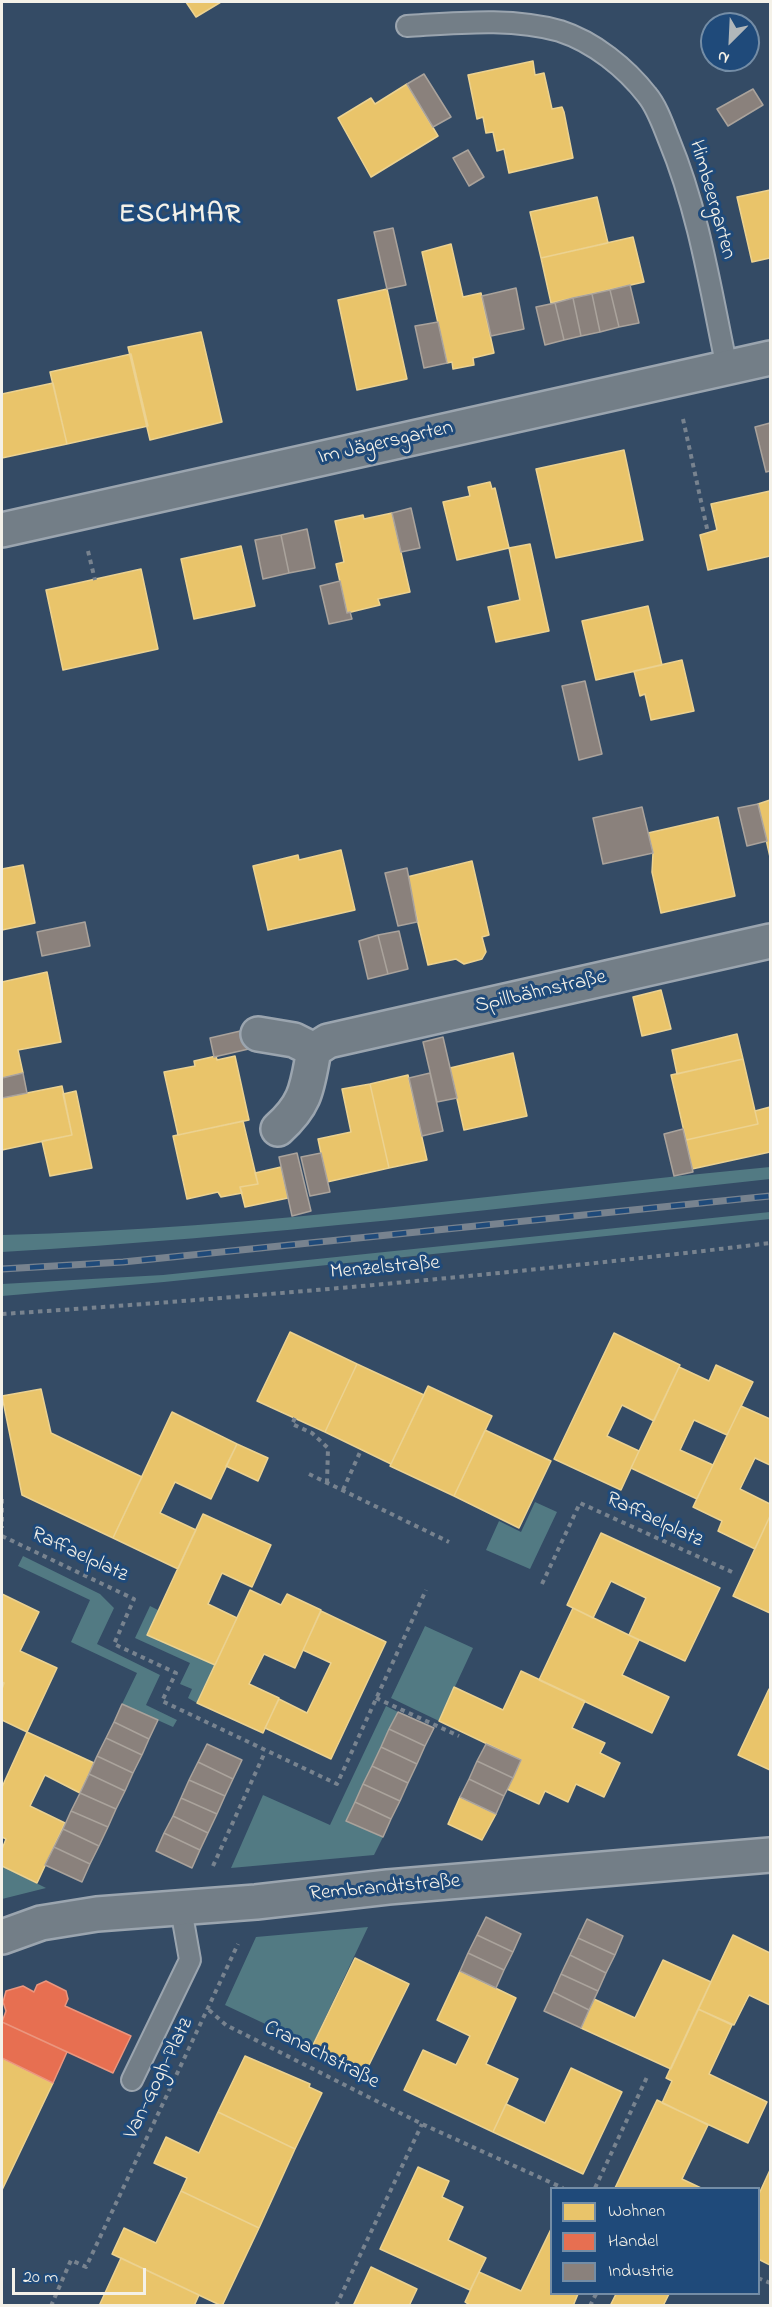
<!DOCTYPE html>
<meta charset="utf-8">
<style>
body{margin:0}
#map{position:relative;width:772px;height:2307px;overflow:hidden;background:#344b65;font-family:"Indie Flower",sans-serif}
canvas{display:block}
.frame{position:absolute;inset:0;border:3px solid #f4f1e8;pointer-events:none}
.legend{position:absolute;left:550px;top:2187px;width:210px;height:108px;box-sizing:border-box;background:#1f4a7a;border:2px solid #748da6;margin:0;padding:8px 10px;list-style:none;font-size:18px;color:#f4f1e8}
.legend li{display:flex;align-items:center;gap:12px;height:30px}
.legend b{width:30px;border:2px solid #748da6}
.north{position:absolute;left:700px;top:12px;width:60px;height:60px;box-sizing:border-box;background:#1f4a7a;border:2px solid #748da6;border-radius:50%;rotate:204deg;font-size:16px;font-weight:700;line-height:24px;text-align:center;color:#f4f1e8}
.north::after{content:'';display:block;margin:auto;width:21px;height:27px;background:#b1b7ba;clip-path:polygon(50% 0,100% 100%,50% 72%,0 100%)}
.scale{position:absolute;left:12px;top:2268px;width:134px;height:27px;box-sizing:border-box;border:3px solid #f4f1e8;border-top:0;padding-left:8px;font-size:18px;line-height:21px;white-space:nowrap;color:#f4f1e8;-webkit-text-stroke:4px #1f4a7a;paint-order:stroke}
</style>
<div id="map">
<canvas width="772" height="2307"></canvas>
<div class="frame"></div>
<ul class="legend">
<li><b style="height:16px;background:#e9c46a"></b>Wohnen</li>
<li><b style="height:16px;background:#e76f51"></b>Handel</li>
<li><b style="height:16px;background:#8a817c"></b>Industrie</li>
</ul>
<div class="north">N</div>
<div class="scale">20 m</div>
</div>
<script>
const c = document.querySelector('canvas').getContext('2d');
c.lineJoin = 'round';
function paint(path, color) {
  c.fillStyle = color;
  c.fill(path, 'evenodd');
}
function stroke(path, color, width, dash) {
  c.strokeStyle = color;
  c.lineWidth = width;
  c.lineCap = dash ? 'butt' : 'round';
  c.setLineDash(dash || []);
  c.stroke(path);
}
function label(font, color, halo, rows, align = 'center') {
  c.font = font + ' "Indie Flower",sans-serif';
  c.lineWidth = 6;
  c.setLineDash([]);
  c.textBaseline = 'middle';
  c.strokeStyle = halo;
  c.fillStyle = color;
  for (const [text, x, y, turn = 0] of rows) {
    c.save();
    c.translate(x, y);
    c.rotate((+turn || 0) * Math.PI / 180);
    c.textAlign = isNaN(turn) ? turn : align;
    if (halo) c.strokeText(text, 0, 0);
    c.fillText(text, 0, 0);
    c.restore();
  }
}
const green = new Path2D(`
 M770,1167V1179C515,1207 258,1237 2,1252V1235C259,1229 515,1191 770,1167Z
 M770,1212V1219L164,1282L2,1296V1284L163,1275Z
 M535,1502L557,1512L530,1569L486,1550L499,1521L521,1532Z
 M23,1556L100,1594L114,1608L97,1644L160,1675L146,1705L177,1720L173,1727L122,1704L137,1673L71,1642L90,1600L18,1566Z
 M150,1606L158,1610L148,1635L215,1665L197,1703L188,1698L192,1689L180,1684L190,1663L135,1638Z
 M425,1626L473,1648L439,1721L391,1698Z
 M386,1706L398,1712L346,1821L383,1837L374,1855L231,1868L263,1795L330,1825Z
 M2,1866L46,1888L2,1899Z
 M368,1927L312,2046L225,2005L256,1937Z`);
const homes = new Path2D(`
 M186,2H221L196,17Z
 M533,61L535,75L544,73L552,109L562,107L564,112L573,158L509,173L504,149L497,151L493,132L486,133L483,117L477,119L468,75Z
 M407,84L438,136L371,177L338,118L371,98L375,104Z
 M770,190V258L752,262L737,197Z
 M597,197L608,243L541,258L530,212Z
 M633,237L644,282L551,303L541,258Z
 M451,244L463,297L481,293L494,353L473,358L474,365L453,369L452,362L447,363L422,252Z
 M387,289L407,379L357,390L338,300Z
 M201,332L222,422L150,440L128,347Z
 M131,354L148,426L67,444L50,372Z
 M53,383L67,444L2,458V394Z
 M624,450L643,540L556,558L536,469Z
 M490,482L492,489L495,488L509,548L457,560L443,502L470,496L468,487Z
 M770,491V556L708,570L700,535L717,530L711,504Z
 M392,513L410,592L378,599L380,605L347,613L336,564L344,562L335,521L363,515L364,519Z
 M530,544L549,631L496,642L488,607L520,600L509,548Z
 M241,546L255,606L194,619L181,559Z
 M141,569L158,649L63,670L46,590Z
 M648,606L662,665L596,680L582,621Z
 M682,660L694,711L651,720L645,694L640,696L634,671Z
 M770,800V857L758,804Z
 M718,817L735,896L661,913L652,872L653,853L648,833Z
 M341,850L355,910L268,930L253,866L298,855L299,860Z
 M472,861L489,935L482,937L486,952L482,959L464,964L456,959L428,965L407,877Z
 M23,865L35,923L2,930V869Z
 M47,972L61,1042L18,1050L23,1073L2,1078V982Z
 M661,990L671,1029L642,1036L633,997Z
 M737,1034L743,1059L677,1074L672,1050Z
 M513,1053L527,1116L464,1130L450,1068Z
 M216,1056L217,1060L235,1056L249,1120L178,1135L164,1072L195,1066L194,1061Z
 M743,1059L758,1124L686,1140L671,1075Z
 M408,1075L427,1160L389,1168L370,1084Z
 M370,1084L389,1168L327,1182L318,1139L351,1132L342,1089Z
 M62,1086L72,1135L2,1150V1098Z
 M76,1091L92,1168L50,1176L42,1141L72,1135L63,1094Z
 M770,1107V1152L692,1169L686,1140L758,1124L755,1111Z
 M243,1121L258,1184L240,1187L242,1193L221,1197L218,1192L187,1199L173,1136Z
 M281,1167L288,1198L245,1207L240,1187L258,1184L255,1173Z
 M290,1332L357,1364L325,1432L257,1401Z
 M614,1333L680,1365L654,1421L622,1405L607,1436L639,1451L621,1490L554,1459Z
 M357,1364L424,1395L391,1464L325,1432Z
 M716,1365L753,1382L727,1435L694,1420L680,1450L713,1465L697,1499L631,1468L679,1367L709,1381Z
 M428,1386L492,1416L454,1496L390,1466Z
 M41,1389L51,1433L142,1477L113,1538L22,1495L2,1396Z
 M741,1406L770,1419V1465L755,1458L740,1489L770,1504V1516L755,1549L718,1531L722,1521L693,1507Z
 M172,1412L237,1444L211,1499L175,1482L160,1513L196,1530L178,1569L113,1538Z
 M485,1430L551,1461L519,1528L454,1496Z
 M237,1444L268,1458L258,1481L226,1466Z
 M203,1514L271,1545L252,1587L222,1573L208,1604L237,1618L215,1665L147,1635Z
 M770,1516V1613L733,1596Z
 M601,1533L720,1588L685,1661L629,1635L646,1598L611,1581L593,1618L567,1605Z
 M250,1590L281,1605L287,1594L321,1610L295,1668L264,1654L249,1684L279,1698L263,1733L197,1703Z
 M2,1594L39,1612L20,1651L57,1668L27,1732L2,1720V1689L4,1683L2,1682Z
 M573,1608L639,1640L622,1675L669,1697L652,1733L539,1680Z
 M321,1611L386,1642L331,1759L265,1728L279,1699L307,1713L331,1663L303,1650Z
 M521,1671L585,1701L572,1728L605,1743L600,1753L620,1763L604,1797L576,1784L568,1802L545,1791L539,1804L507,1789L521,1760L439,1721L454,1687L503,1710Z
 M769,1689L770,1690V1770L738,1755Z
 M27,1732L94,1763L80,1793L45,1775L30,1806L65,1823L37,1883L2,1866V1849L6,1839L2,1837V1787Z
 M460,1797L496,1814L482,1840L448,1824Z
 M733,1935L770,1953V2005L749,1995L734,2025L698,2009Z
 M355,1958L409,1984L365,2073L312,2047Z
 M663,1960L711,1982L671,2069L581,2028L594,1999L635,2018Z
 M460,1971L516,1998L486,2064L518,2079L493,2132L404,2090L423,2050L456,2065L470,2036L437,2020Z
 M698,2009L732,2025L709,2074L767,2102L748,2143L662,2103L672,2081L666,2078Z
 M245,2056L310,2084L309,2087L322,2093L295,2149L218,2112Z
 M2,2058L53,2083L2,2190Z
 M571,2068L622,2092L583,2174L493,2132L506,2104L545,2123Z
 M657,2100L708,2125L682,2179L701,2188H615Z
 M218,2112L295,2149L259,2228L181,2191L187,2178L154,2163L166,2137L199,2153Z
 M418,2167L449,2181L442,2197L463,2207L448,2240L486,2258L470,2290L380,2249Z
 M770,2170V2265L758,2259V2196Z
 M181,2191L259,2228L222,2306L112,2254L124,2228L156,2243Z
 M552,2227V2294H578L573,2306H471L465,2302L479,2272L521,2291Z
 M121,2258L199,2295L194,2306H99Z
 M371,2267L417,2289L409,2306H353Z
 M616,2294H669L663,2306H610Z`);
const shops = new Path2D(`
 M46,1981L66,1991L68,1999L65,2006L131,2036L113,2073L2,2022L6,2011L3,2002L6,1991L23,1986L34,1992L37,1985Z
 M2,2022L67,2052L53,2083L2,2058Z`);
const industry = new Path2D(`
 M424,74L451,117L433,127L407,84Z
 M753,89L763,105L728,126L717,109Z
 M468,150L484,177L469,186L453,158Z
 M393,228L406,285L387,289L374,232Z
 M630,285L639,323L619,327L610,290Z
 M516,288L524,329L491,336L482,296Z
 M610,290L619,327L600,332L592,294Z
 M592,294L600,332L581,336L573,298Z
 M573,298L581,336L564,340L555,303Z
 M555,303L564,340L545,345L536,307Z
 M438,322L447,363L424,368L415,326Z
 M770,423V471L766,472L755,427Z
 M411,508L420,548L401,552L392,513Z
 M307,529L315,568L289,573L281,535Z
 M281,535L289,573L263,579L255,540Z
 M340,581L347,613L350,612L352,619L329,624L320,586Z
 M585,681L602,754L579,760L562,686Z
 M758,804L767,841L747,846L738,808Z
 M642,807L653,853L603,864L593,818Z
 M407,868L417,922L398,926L385,873Z
 M85,922L90,946L42,956L37,932Z
 M399,931L408,969L388,974L378,935Z
 M378,935L388,974L368,979L359,941Z
 M249,1029L253,1048L214,1057L210,1038Z
 M443,1037L457,1098L437,1102L423,1042Z
 M23,1073L27,1093L2,1098V1078Z
 M430,1073L443,1131L422,1136L409,1078Z
 M683,1129L693,1172L674,1176L664,1134Z
 M297,1153L311,1211L292,1216L279,1157Z
 M321,1153L330,1192L310,1196L301,1157Z
 M122,1704L158,1720L149,1739L114,1722Z
 M398,1712L434,1728L425,1746L389,1729Z
 M114,1722L149,1739L142,1755L106,1738Z
 M389,1729L425,1746L417,1764L381,1747Z
 M106,1738L142,1755L133,1773L97,1756Z
 M207,1744L242,1760L233,1779L198,1762Z
 M486,1744L521,1760L513,1778L477,1761Z
 M381,1747L417,1764L408,1783L372,1766Z
 M97,1756L133,1773L125,1791L89,1774Z
 M477,1761L513,1778L504,1796L469,1779Z
 M198,1762L233,1779L225,1796L189,1780Z
 M372,1766L408,1783L400,1801L363,1784Z
 M89,1774L125,1791L116,1809L80,1793Z
 M469,1779L504,1796L496,1814L460,1797Z
 M189,1780L225,1796L217,1814L181,1798Z
 M363,1784L400,1801L391,1819L355,1802Z
 M80,1793L116,1809L108,1827L71,1811Z
 M181,1798L217,1814L208,1833L173,1816Z
 M355,1802L391,1819L383,1837L346,1821Z
 M71,1811L108,1827L99,1846L63,1829Z
 M173,1816L208,1833L200,1850L164,1833Z
 M63,1829L99,1846L90,1864L54,1847Z
 M164,1833L200,1850L192,1868L156,1851Z
 M54,1847L90,1864L82,1882L45,1865Z
 M486,1917L521,1934L513,1952L477,1935Z
 M587,1919L623,1936L615,1955L578,1938Z
 M477,1935L513,1952L504,1970L468,1953Z
 M578,1938L615,1955L606,1973L570,1955Z
 M468,1953L504,1970L496,1988L460,1971Z
 M570,1955L606,1973L598,1991L561,1974Z
 M561,1974L598,1991L589,2010L553,1992Z
 M553,1992L589,2010L581,2028L544,2011Z`);
const path = new Path2D(`
 M683,419L708,533
 M88,551L95,580
 M2,1314C259,1297 515,1274 770,1243
 M295,1418L292,1424L312,1433L328,1448L327,1483
 M309,1474L449,1542
 M343,1490L361,1450
 M2,1499V1528
 M2,1536L134,1599L114,1644L176,1673L162,1701L337,1784L426,1590
 M542,1584L580,1503L732,1572
 M376,1698L459,1736
 M213,1866L265,1752
 M209,2010L226,2025L422,2124L563,2188
 M595,2188L647,2077
 M758,2278L770,2283
 M51,2306L71,2260L86,2267L238,1944
 M336,2306L422,2124
 M590,2306L596,2294`);
const service = new Path2D(`
 M407,26C457,23 512,17 560,31C594,42 626,68 647,95C657,107 663,125 669,140C699,212 711,292 727,368
 M132,2080L190,1960L181,1909`);
const minor = new Path2D(`
 M2,530L770,358
 M258,1034L294,1040L314,1050C307,1087 307,1103 278,1129
 M314,1050L328,1041L770,941
 M2,1937L41,1923L97,1914L256,1902L388,1887L770,1855`);
const rail = new Path2D(`
 M2,1269L123,1262L770,1196`);
const streetNames = [
 ["Himbeergarten",711,200,74],
 ["Im Jägersgarten",386,444,-13],
 ["Spillbähnstraße",541,993,-13],
 ["Menzelstraße",385,1269,-5],
 ["Raffaelplatz",654,1521,25],
 ["Raffaelplatz",79,1556,25],
 ["Rembrandtstraße",385,1889,-5],
 ["Cranachstraße",321,2056,27],
 ["Van-Gogh-Platz",160,2079,-64]
];
const districtNames = [
 ["ESCHMAR",180,217]
];
paint(green, '#527a83');
paint(homes, '#e9c46a');
stroke(homes, '#ecd290', 1.5);
paint(shops, '#e76f51');
stroke(shops, '#eb967e', 1.5);
paint(industry, '#8a817c');
stroke(industry, '#aaa39c', 1.5);
stroke(service, '#9ba5af', 24);
stroke(minor, '#9ba5af', 38);
stroke(path, '#78838f', 4, [4.5, 4.5]);
stroke(service, '#737e87', 20);
stroke(minor, '#737e87', 33);
stroke(rail, '#78838f', 7);
stroke(rail, '#1f4a7a', 4.5, [14]);
label('21px', '#f4f1e8', '#1f4a7a', streetNames);
c.letterSpacing = '1.5px';
label('bold 27px', '#f4f1e8', '#1f4a7a', districtNames);
c.letterSpacing = '0px';
</script>
